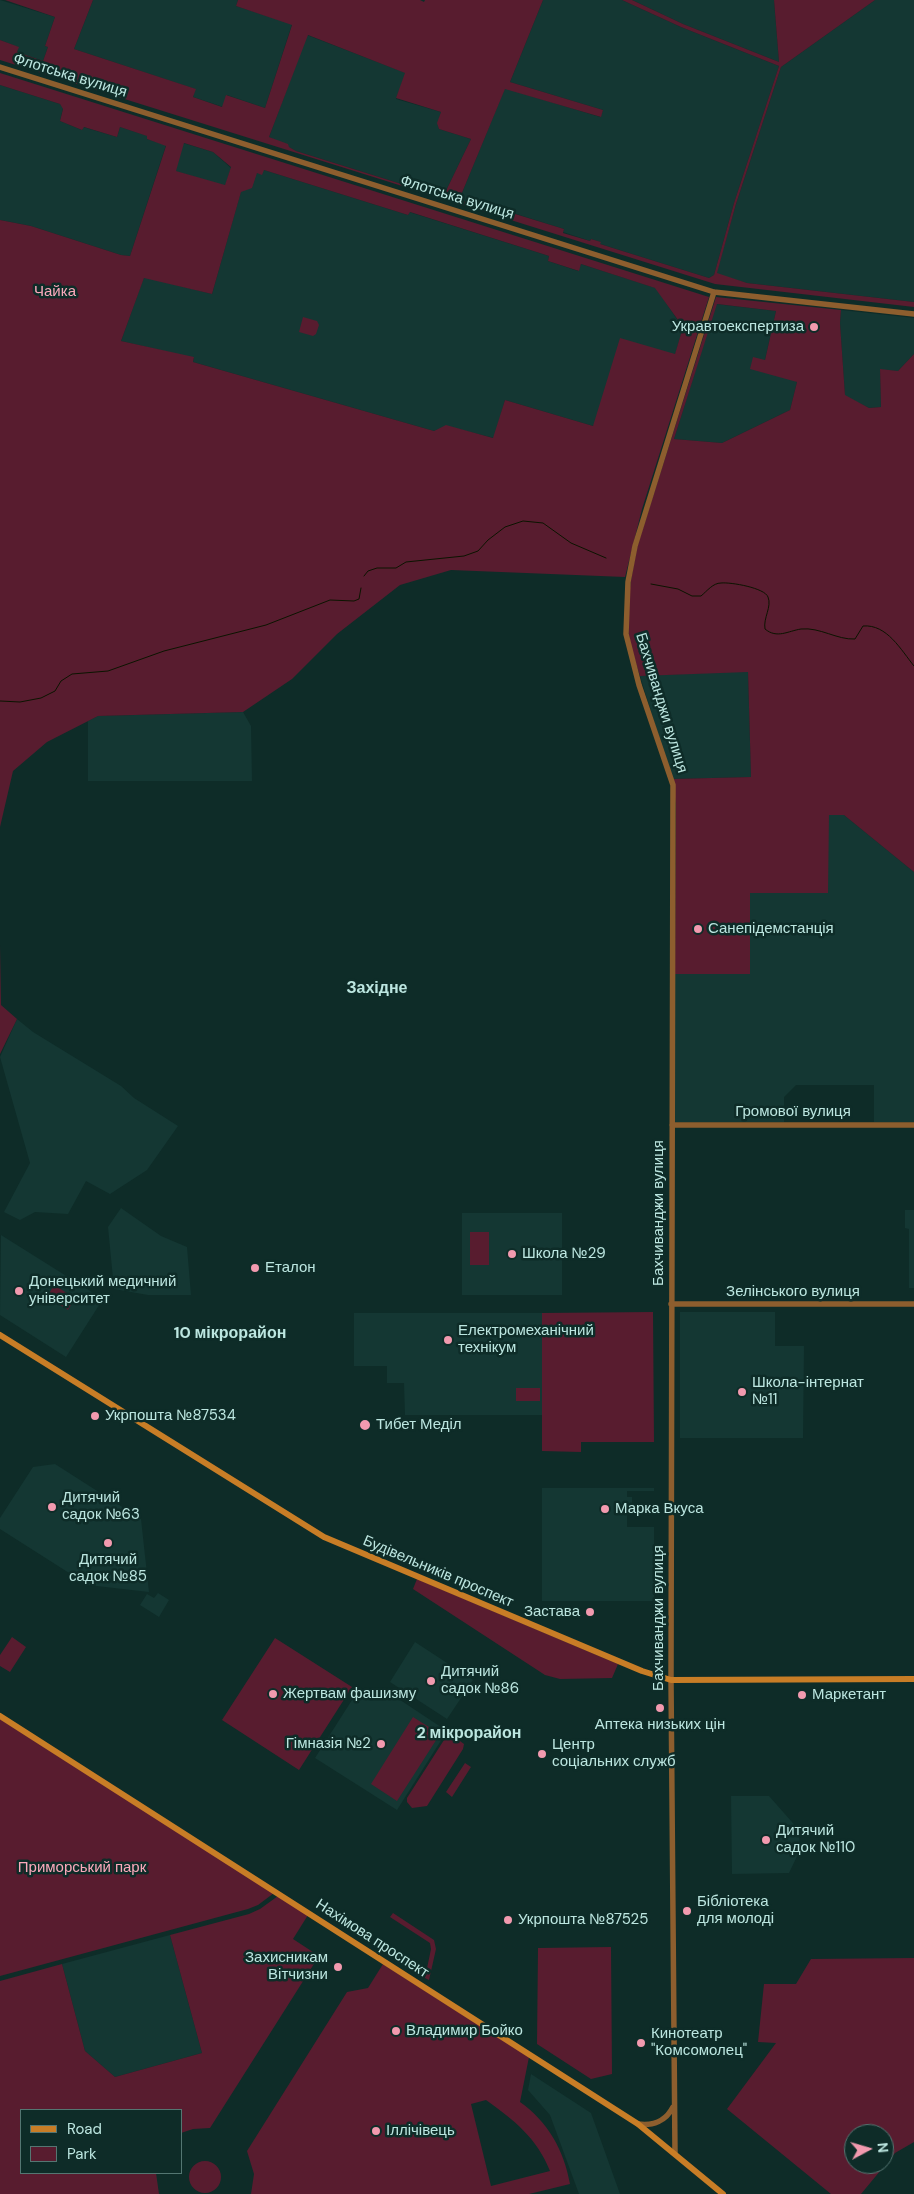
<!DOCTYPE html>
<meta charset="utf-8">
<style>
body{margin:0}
#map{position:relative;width:914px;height:2194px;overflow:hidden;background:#0e2c28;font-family:"DM Sans",sans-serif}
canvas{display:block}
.legend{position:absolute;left:20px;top:2109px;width:162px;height:65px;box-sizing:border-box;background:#0e2c28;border:1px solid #547672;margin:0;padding:6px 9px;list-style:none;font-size:15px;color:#bce6e0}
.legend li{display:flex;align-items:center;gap:10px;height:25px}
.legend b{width:25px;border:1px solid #547672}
.north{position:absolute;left:844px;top:2124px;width:50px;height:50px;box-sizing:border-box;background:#0e2c28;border:1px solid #547672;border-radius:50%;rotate:84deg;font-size:14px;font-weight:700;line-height:20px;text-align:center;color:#bce6e0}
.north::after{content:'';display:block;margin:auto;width:18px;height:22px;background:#f29aaf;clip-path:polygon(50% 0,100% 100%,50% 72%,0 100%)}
</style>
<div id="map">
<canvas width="914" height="2194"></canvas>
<ul class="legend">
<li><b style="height:6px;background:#c87d26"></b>Road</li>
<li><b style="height:14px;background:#581c2f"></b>Park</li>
</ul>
<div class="north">N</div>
</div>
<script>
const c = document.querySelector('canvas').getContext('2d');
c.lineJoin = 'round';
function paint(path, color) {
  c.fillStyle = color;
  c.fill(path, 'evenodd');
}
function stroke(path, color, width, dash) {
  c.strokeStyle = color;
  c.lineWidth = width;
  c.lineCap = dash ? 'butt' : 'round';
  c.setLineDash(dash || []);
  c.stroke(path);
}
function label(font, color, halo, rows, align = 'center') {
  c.font = font + ' "DM Sans",sans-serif';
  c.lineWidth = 5;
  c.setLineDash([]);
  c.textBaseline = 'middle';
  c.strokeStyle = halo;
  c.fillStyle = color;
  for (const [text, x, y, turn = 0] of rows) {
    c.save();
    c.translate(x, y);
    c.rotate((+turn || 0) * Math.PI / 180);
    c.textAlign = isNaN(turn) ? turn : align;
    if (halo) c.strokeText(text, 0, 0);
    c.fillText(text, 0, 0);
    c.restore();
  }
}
const built = new Path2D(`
 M0,0L55,17L45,46L48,47L43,61L17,52L18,47L0,40Z
 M93,0H238L236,6L292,24L265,108L227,95L223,107L193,97L195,89L74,49Z
 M543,0H622L681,27L779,66L734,203L714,275L709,278L600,244V242L591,239L590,241L563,232L564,229L513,213L511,216L459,200L505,88L600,117L603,110L510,82Z
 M632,0H774L779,62L683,24Z
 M875,0H914V302L747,283L716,274L736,204L781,67Z
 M307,35L406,73L396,99L441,112L438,123L439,129L471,139L443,197L296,151L269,137Z
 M0,85L60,104L63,108L60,121L82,130L83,127L117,137L120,127L148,136L147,139L166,145L130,256L121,255L31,226L0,220Z
 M183,143L213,152L231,168L225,186L175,171Z
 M264,170L408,215L409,212L546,255L549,256L548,261L578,271L581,264L656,288L683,328L675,355L593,426L505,400L494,438L446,426L434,431L193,362L194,358L121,341L144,277L212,294L241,191L257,173Z
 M716,304L776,311L765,360L797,382L790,410L722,443L674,439Z
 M841,310L914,318V354L898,371L880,370L881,407L869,408L845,396L840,323Z
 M748,671L751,777L672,779L640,676Z
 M243,712L251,726L252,781H88V721L98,716Z
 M828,815H844L914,872V1122H874V1085H796L784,1097V1122H675V974L750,973V893H828Z
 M17,1019L33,1032L121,1086L134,1098L178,1126L147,1170L110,1194L86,1181L68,1214L35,1212L20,1220L4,1212L30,1163L0,1057Z
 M121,1208L161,1236L187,1247L191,1295H148L114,1289L108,1227Z
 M905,1210H914V1288H909V1229L905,1228Z
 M462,1213H562V1295H462Z
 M1,1235L103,1299L66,1357L0,1315Z
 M680,1312H775V1346H804L803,1438H680Z
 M354,1313H542V1415H405L404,1383H387V1366H354Z
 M55,1464L141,1519L149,1592L88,1585L0,1529V1518L33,1467Z
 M542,1488H654V1491H627V1497H632V1509H627V1527H654V1601H542Z
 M158,1593L169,1600L159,1617L140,1605L147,1594L154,1598Z
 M415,1642L473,1680L447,1719L390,1682Z
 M388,1692L447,1731L397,1810L315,1758L352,1700Z
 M731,1796H769L799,1830L800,1850L789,1873L732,1874Z
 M170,1935L202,2053L115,2077L85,2051L62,1964Z
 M531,2074L591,2113L620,2194H579L550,2115L528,2090Z`);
const green = new Path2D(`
 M5,0H93L74,49L196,89L193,97L222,107L226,95L265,108L292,25L236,6L238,0H420L424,2L425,0H543L510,82L603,110L601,117L505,89L459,200L511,216L512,213L564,229L563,233L590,241L591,239L601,242L600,244L709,278L714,275L734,203L779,66L681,27L622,0H632L683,24L779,62L774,0H875L781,67L736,204L717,273L747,283L914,302V307L715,284L0,60V40L19,47L17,52L43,61L48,47L45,46L55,17ZM308,35L405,73L396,98L441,112L437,123L439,129L471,139L443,197L296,151L289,147L288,144L269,137Z
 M0,73L709,297L642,509L625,577L451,570L400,585L337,634L292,679L243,712L98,716L47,742L13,771L0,827V220L31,226L121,255L130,256L166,146L147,139V136L120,127L117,137L84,127L82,130L60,121L63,109L60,104L0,85ZM184,143L213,152L231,167L225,185L176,171ZM264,170L408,215L410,212L546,255L549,256L548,261L579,271L581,264L655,288L683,327L675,354L620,338L593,426L505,400L493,438L446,425L434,431L193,362L194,357L121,341L144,278L212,294L241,192L252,188L257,173L262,175Z
 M716,297L841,310L840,323L845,395L869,408L881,407L880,369L898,371L914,354V872L844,815H829L828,893H750V974H675L676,804L672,779L751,777L748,672L640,676C636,663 631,649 629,635C625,606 632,575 637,547ZM717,304L776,311L765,360L753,357L750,369L797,382L790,410L722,443L674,439Z
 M303,317L317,321L319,325L316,334L313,336L299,332Z
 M0,945L1,1005L17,1019L0,1054Z
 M470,1232H489V1265H470Z
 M54,1285L75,1298L68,1310L47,1297Z
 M653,1312L654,1442H581V1452L542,1451V1313Z
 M516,1388H540V1401H516Z
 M417,1579L618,1664L612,1678L560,1679L545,1675L413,1589Z
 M12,1637L26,1647L10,1672L0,1666V1655Z
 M275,1638L352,1687L299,1770L222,1720Z
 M413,1717L440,1734L397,1801L371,1784Z
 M0,1719L274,1893L258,1905L248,1909L0,1976Z
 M453,1736L464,1744L463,1749L427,1806L412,1808L407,1802V1798L444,1740Z
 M465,1763L471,1767L452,1797L446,1792Z
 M278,1896L308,1915L293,1939L319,1956L210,2128L193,2129L181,2133V2110H21V2173H156L159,2194H0V1981L62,1964L85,2051L115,2077L202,2053L170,1935L249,1914L260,1909Z
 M393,1913L434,1940L436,1949L429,1980L425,1978L431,1949L430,1943L390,1917Z
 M611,1947L612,2074L591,2079L537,2044L538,1948Z
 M914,1958V2142L895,2153L861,2194H831L727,2109L776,2043L758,2042L764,1984H796L811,1959ZM854,2134H884V2164H854Z
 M383,1964L529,2057L520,2102C548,2122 564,2150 570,2184L529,2194H251L254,2174L247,2151L347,1992L368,1988ZM486,2100C514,2120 537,2138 550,2171L491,2186L471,2104Z
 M189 2177a16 16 0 1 1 32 0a16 16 0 1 1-32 0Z`);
const stream = new Path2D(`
 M364,576L368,571L377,568H396L406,562L464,556L478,551L488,540L505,527L523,521L543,523L571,543L606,558
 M651,584L678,589L692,596H701C707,591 713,583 721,583C731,582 765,588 768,597C772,607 763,618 765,629C777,639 788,631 801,629C820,627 837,640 855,639L863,626C887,624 901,650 914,666
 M0,701L20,702L41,698L55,691L61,681L72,674L108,671L164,651L266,625L330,600L354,601L359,599L361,588`);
const tertiary = new Path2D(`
 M0,67L714,292L914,314
 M672,1125H914
 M671,1304H914
 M638,2124C653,2126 666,2121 673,2107
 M675,2154L671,1680L673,785L639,685L626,634L628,582L635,546L714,292`);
const secondary = new Path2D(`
 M0,1335L324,1537L642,1671L671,1680L914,1679
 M0,1716L638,2124L723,2194`);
const markers = [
 [814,327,5,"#f29aaf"],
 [698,929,5,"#f29aaf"],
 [512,1254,5,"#f29aaf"],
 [255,1268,5,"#f29aaf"],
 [19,1291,5,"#f29aaf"],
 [448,1340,5,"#f29aaf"],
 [742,1392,5,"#f29aaf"],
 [95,1416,5,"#f29aaf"],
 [365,1425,6,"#f29aaf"],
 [52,1507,5,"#f29aaf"],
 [605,1509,5,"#f29aaf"],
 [108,1543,5,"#f29aaf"],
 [590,1612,5,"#f29aaf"],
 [431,1681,5,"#f29aaf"],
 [273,1694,5,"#f29aaf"],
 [802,1695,5,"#f29aaf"],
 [660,1708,5,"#f29aaf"],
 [381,1744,5,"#f29aaf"],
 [542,1754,5,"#f29aaf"],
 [766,1840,5,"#f29aaf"],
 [687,1911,5,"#f29aaf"],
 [508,1920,5,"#f29aaf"],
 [338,1967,5,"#f29aaf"],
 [396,2031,5,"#f29aaf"],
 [641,2043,5,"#f29aaf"],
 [376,2131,5,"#f29aaf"]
];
const streetNames = [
 ["Флотська вулиця",70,76,17],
 ["Флотська вулиця",457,198,17],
 ["Бахчиванджи вулиця",661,703,73],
 ["Громової вулиця",793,1112],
 ["Бахчиванджи вулиця",659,1213,-90],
 ["Зелінського вулиця",793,1292],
 ["Будівельників проспект",438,1572,23],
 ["Бахчиванджи вулиця",659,1618,-90],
 ["Нахімова проспект",372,1939,33]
];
const parkNames = [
 ["Чайка",55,292],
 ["Приморський парк",82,1868]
];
const poiNames = [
 ["Укравтоекспертиза",804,327,"right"],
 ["Санепідемстанція",708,929],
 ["Школа №29",522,1254],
 ["Еталон",265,1268],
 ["Донецький медичний",29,1282],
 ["університет",29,1299],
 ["Електромеханічний",458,1331],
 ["технікум",458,1348],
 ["Школа-інтернат",752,1383],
 ["№11",752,1400],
 ["Укрпошта №87534",105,1416],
 ["Тибет Меділ",376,1425],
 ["Дитячий",62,1498],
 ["садок №63",62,1515],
 ["Марка Вкуса",615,1509],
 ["Дитячий",108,1560,"center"],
 ["садок №85",108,1577,"center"],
 ["Застава",580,1612,"right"],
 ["Дитячий",441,1672],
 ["садок №86",441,1689],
 ["Жертвам фашизму",283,1694],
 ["Маркетант",812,1695],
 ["Аптека низьких цін",660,1725,"center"],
 ["Гімназія №2",371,1744,"right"],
 ["Центр",552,1745],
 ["соціальних служб",552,1762],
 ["Дитячий",776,1831],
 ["садок №110",776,1848],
 ["Бібліотека",697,1902],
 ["для молоді",697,1919],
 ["Укрпошта №87525",518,1920],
 ["Захисникам",328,1958,"right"],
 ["Вітчизни",328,1975,"right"],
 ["Владимир Бойко",406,2031],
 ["Кинотеатр",651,2034],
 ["\"Комсомолец\"",651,2051],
 ["Іллічівець",386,2131]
];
const neighbourhoodNames = [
 ["Західне",377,989],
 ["10 мікрорайон",230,1334],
 ["2 мікрорайон",469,1734]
];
paint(built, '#143733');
paint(green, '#581c2f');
stroke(stream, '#0b1400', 1);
stroke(tertiary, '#8d5e2e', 5.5);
stroke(secondary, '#c87d26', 6);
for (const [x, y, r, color] of markers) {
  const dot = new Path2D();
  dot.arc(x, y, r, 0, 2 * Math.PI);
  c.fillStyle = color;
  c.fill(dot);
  stroke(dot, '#0e2c28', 2);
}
label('15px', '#bce6e0', '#0e2c28', streetNames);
label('15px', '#fca9bc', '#0e2c28', parkNames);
label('15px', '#bce6e0', '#0e2c28', poiNames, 'left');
label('bold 16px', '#bce6e0', '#0e2c28', neighbourhoodNames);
</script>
